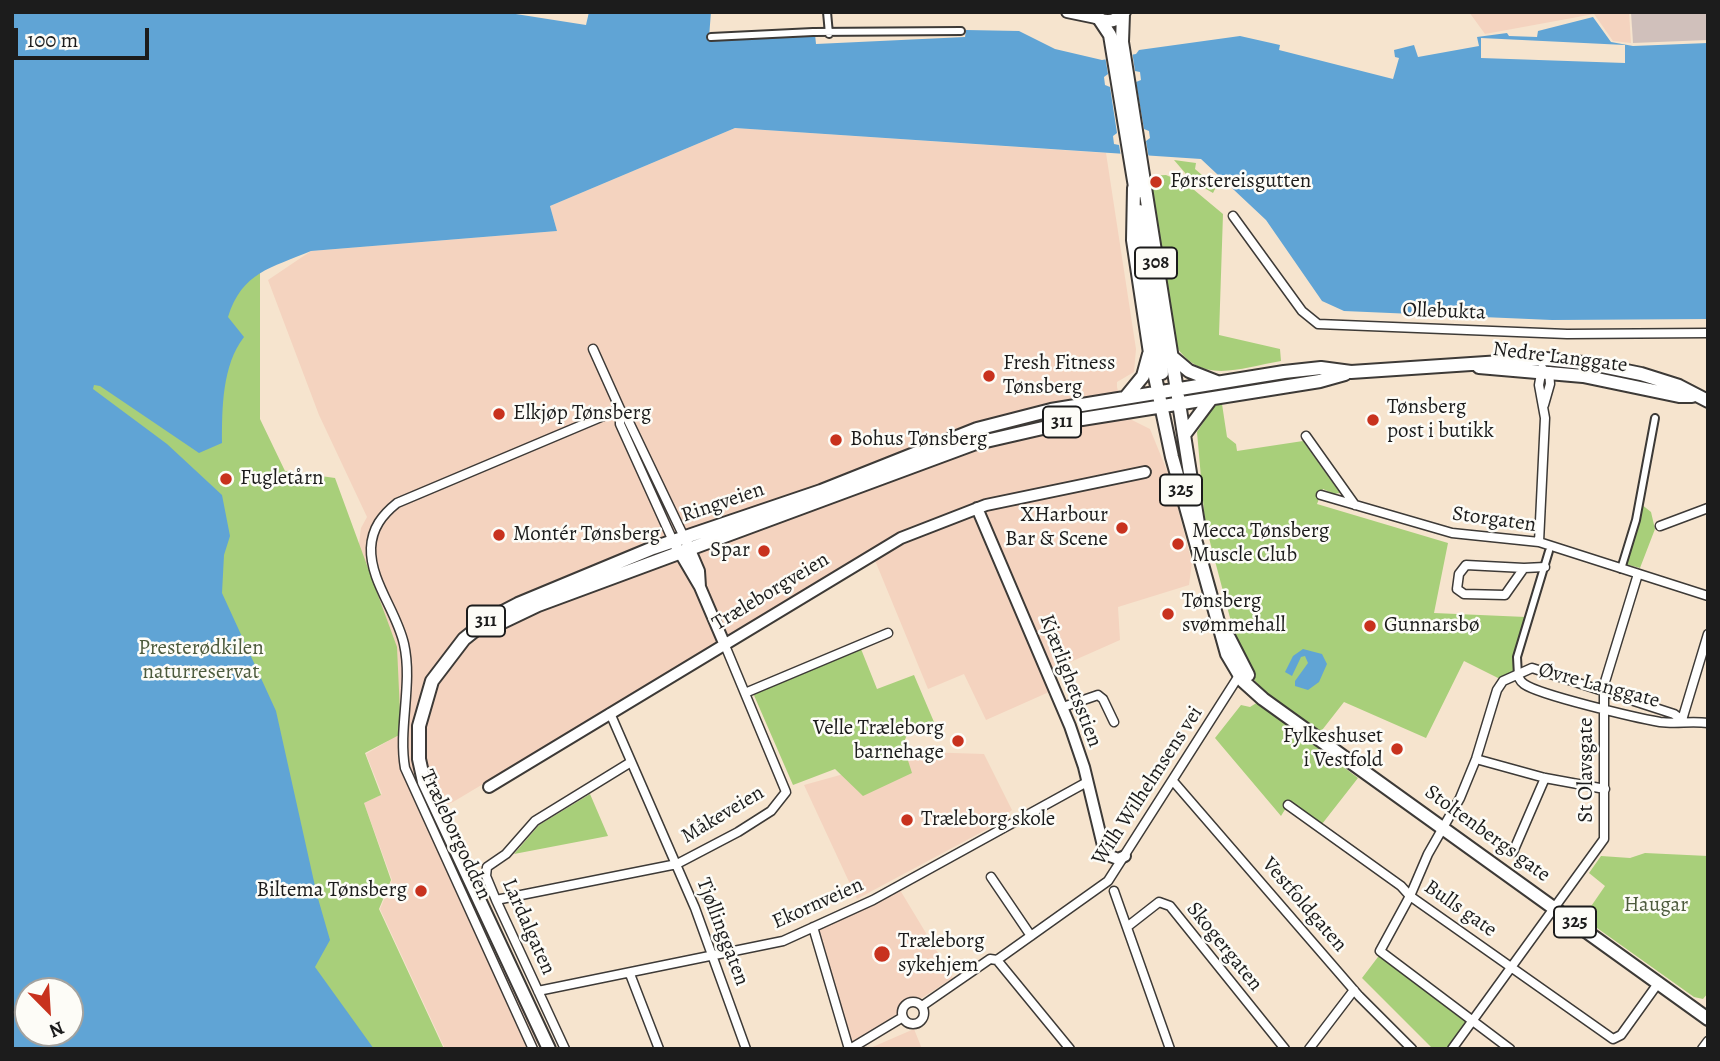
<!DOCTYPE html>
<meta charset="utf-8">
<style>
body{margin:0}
#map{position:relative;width:1720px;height:1061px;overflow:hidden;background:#f6e4ce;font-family:Alegreya,serif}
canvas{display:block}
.frame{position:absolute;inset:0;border:14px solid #1c1c1c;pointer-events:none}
.north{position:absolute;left:14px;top:977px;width:70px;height:70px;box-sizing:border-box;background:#fdfcf7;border:2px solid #a3a29f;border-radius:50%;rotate:156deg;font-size:19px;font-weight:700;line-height:28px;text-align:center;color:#1c1c1c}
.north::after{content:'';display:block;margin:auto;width:24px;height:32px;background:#c8321e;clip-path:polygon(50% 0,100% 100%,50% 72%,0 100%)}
.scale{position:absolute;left:14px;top:28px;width:135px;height:32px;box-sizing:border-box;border:4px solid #1c1c1c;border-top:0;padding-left:9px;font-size:21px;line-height:24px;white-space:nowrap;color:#1c1c1c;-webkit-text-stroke:5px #fdfcf7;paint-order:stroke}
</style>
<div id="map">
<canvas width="1720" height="1061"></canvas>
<div class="frame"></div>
<div class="north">N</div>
<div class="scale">100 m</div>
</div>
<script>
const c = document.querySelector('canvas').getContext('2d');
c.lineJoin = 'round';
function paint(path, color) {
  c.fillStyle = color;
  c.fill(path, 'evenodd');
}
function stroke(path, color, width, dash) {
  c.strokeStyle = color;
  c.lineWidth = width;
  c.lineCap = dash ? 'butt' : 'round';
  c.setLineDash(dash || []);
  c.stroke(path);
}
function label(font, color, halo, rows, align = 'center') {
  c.font = font + ' Alegreya,serif';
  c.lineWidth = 5;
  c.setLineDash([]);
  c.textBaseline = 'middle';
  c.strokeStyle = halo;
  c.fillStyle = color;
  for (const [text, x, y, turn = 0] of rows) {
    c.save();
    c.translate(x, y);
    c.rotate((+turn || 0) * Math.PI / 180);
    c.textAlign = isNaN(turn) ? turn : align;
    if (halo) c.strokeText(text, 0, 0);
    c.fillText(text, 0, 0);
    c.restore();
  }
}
const built = new Path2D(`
 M1469,12H1629L1631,43L1613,41L1594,14L1485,34Z
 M735,128L1106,153L1136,349L1134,372L1117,382V387L1124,416L1150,429L1170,478L1192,563L1189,585L1118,607L1120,640L1041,675L1049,692L986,720L964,674L928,689L874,558L722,641L453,802L432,811L538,1043L526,1049H445L380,909L392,880L364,803L382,794L366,754L388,741L390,647L357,559L361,528L367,517L319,415L268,280L311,251L557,231L550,206Z
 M923,752L984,754L1012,810L993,826L857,899L804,785Z
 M900,890L953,978L852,1043L819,930Z
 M914,1029L922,1049H868Z`);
const industrial = new Path2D(`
 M1631,12H1708V40L1633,43Z`);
const green = new Path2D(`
 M1174,160L1196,163L1195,169L1216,187L1213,193L1192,181Z
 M1166,175L1187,184L1223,214L1219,335L1280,349L1281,361C1238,368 1199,387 1173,341L1146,176Z
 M260,267V419L285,471L335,478L397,647L401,734L365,753L381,795L364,803L391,880L379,909L444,1049H12V345ZM28,991H70V1033H28Z
 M1222,404L1227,437L1236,444L1237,451L1303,441L1340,493L1334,494L1323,489L1317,504L1448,543L1434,613L1526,617L1517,675L1502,680L1464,661L1426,738L1344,702L1319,734L1265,692L1243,667L1205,523L1197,432L1214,406Z
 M1641,504L1651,512L1655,529L1640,568L1625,564L1638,529Z
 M861,649L877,689L914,675L934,722L908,732L903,745L912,773L863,796L835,769L793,785L753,693Z
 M1258,702L1358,778L1322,824L1289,803L1281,816L1215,738L1241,705L1250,707Z
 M590,794L608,836L514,854L539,825Z
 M1645,853L1708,856V993L1703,999L1694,997L1583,918L1605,886L1589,873L1601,856L1630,858Z
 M1381,953L1471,1022L1451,1049H1433L1362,978Z`);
const water = new Path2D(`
 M12,12H503L586,25L589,12H711L709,37L815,34L816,44L965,37L966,30L1019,31L1055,49L1102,60L1136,54L1139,50L1240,36L1280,45L1279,50L1393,79L1399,58L1395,57L1394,50L1414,45L1418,57L1479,46L1477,37L1507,33L1509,36L1537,37L1538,31L1593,17L1611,42L1633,46L1708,43V319L1552,320L1344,311L1322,301L1266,220L1201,159L735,128L550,206L557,231L311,251C271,268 242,272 228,317L244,337C222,365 222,409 222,443L199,453L100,386L94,385L93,389L167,444L222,495L230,536L224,555L222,593L276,711L317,895L330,940L315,967L374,1049H12ZM1481,38L1625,45V63L1481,58ZM28,991H70V1033H28Z
 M1303,649L1322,654L1327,664L1319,682L1308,690L1295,686V681L1308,663L1305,656L1301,657L1292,676L1285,672L1293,656Z`);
const pier = new Path2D(`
 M1132,51L1135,71L1140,72L1141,80L1136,82L1144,129L1149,131L1150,138L1146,141L1149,159L1121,157L1119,145L1114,144L1113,136L1117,133L1110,87L1105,85L1104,77L1108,74L1105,56Z`);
const pedestrian = new Path2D(`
 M827,12L829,34
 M711,37L813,32L961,31
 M1621,569L1636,520L1655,418
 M1518,676L1517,657L1549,551`);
const minor = new Path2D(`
 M1233,216L1302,311L1318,324L1567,334L1708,333
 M593,349L620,409L628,420L684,537
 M1544,405L1550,384L1549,371
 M620,409V424L673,541
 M1306,436L1355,505
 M1321,495L1452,533L1539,542L1708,596
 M1660,526L1708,508
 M1539,542L1545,418L1539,385L1542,368
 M1524,568L1466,565L1459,574L1457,589L1464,594L1505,595L1524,568L1545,567
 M1518,676C1520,680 1520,681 1524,684C1539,695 1637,718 1660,722C1676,724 1691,721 1708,723
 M745,693L888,633
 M1063,707L1098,695L1103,699L1114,722
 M610,713L695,908L746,1049
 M1682,720L1708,634
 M1476,759L1545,778L1605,789
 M1173,781L1359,996L1412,1049
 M1288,805L1401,886L1410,896L1613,1039L1621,1035L1659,982
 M1513,852L1545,778
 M991,877L1031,936
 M1114,891L1170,1049
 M496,900L677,864L738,832L771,811L786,792L724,643
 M813,927L849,1049
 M1127,927L1159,902L1170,906L1285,1049
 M997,960L1070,1049
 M630,974L659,1049
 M538,991L783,941L873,900L1087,782
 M902 1013a11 11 0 1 1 22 0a11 11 0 1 1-22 0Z
 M922,1006L990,959L997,960L1108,881L1240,674
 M533,1049L405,768C398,728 413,684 404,644C397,612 370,581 371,548C372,528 382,515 397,503L620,409
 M565,1049L496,900L486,876L487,867L506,854L535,821L631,762
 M850,1049L903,1017
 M1309,1049L1354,990
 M1452,1049L1604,839V685L1638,574
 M1510,1049L1380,951L1410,896L1428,854L1460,798L1476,759L1497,690L1503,681L1532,668L1674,714L1682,720
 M1702,1049L1708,1041`);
const tertiary = new Path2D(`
 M1067,12L1096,18
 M977,508L1070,726L1084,767L1105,854L1118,859L1125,856
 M673,541L700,587L724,643
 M687,543L699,571L700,587
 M489,787L901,538L986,505L1145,472`);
const primary = new Path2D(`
 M1091,12C1101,24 1115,24 1124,12
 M1123,14L1122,42L1199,530
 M1100,20L1110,35L1136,193
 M1134,188L1133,240L1150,353L1172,457L1227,654L1243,681L1263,699L1708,1019
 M1139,211L1162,373
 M1170,355L1189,371L1217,382
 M1479,367L1583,376L1679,396H1692
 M1125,398L1143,376L1149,354
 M1184,435L1211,399
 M494,626L538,605L973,444L1082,419L1320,381L1345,374
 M1229,638L1248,675
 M549,1049L424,782L419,759V726L432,681L464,639L489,619L518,604L653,548L821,491L977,429L1051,410L1284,372L1321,368L1351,372L1546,359L1592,364L1641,374L1679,386L1708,401`);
const markers = [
 [1156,182,7,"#c8321e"],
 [989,376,7,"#c8321e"],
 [499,414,7,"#c8321e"],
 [1373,420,7,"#c8321e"],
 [836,440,7,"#c8321e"],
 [226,479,7,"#c8321e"],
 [1122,528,7,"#c8321e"],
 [499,535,7,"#c8321e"],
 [1178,544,7,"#c8321e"],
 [764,551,7,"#c8321e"],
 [1168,614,7,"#c8321e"],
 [1370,626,7,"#c8321e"],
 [958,741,7,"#c8321e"],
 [1397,749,7,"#c8321e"],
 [907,820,7,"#c8321e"],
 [421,891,7,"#c8321e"],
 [882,954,9,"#c8321e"]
];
const shields = [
 [1156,263,42],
 [1062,422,38],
 [1181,490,42],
 [486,621,38],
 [1575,922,42]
];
const shieldNames = [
 ["308",1156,263],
 ["311",1062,422],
 ["325",1181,490],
 ["311",486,621],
 ["325",1575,922]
];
const poiNames = [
 ["Førstereisgutten",1170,182],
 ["Fresh Fitness",1003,364],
 ["Tønsberg",1003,388],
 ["Tønsberg",1387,408],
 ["post i butikk",1387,432],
 ["Elkjøp Tønsberg",513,414],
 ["Bohus Tønsberg",850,440],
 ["Fugletårn",240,479],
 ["XHarbour",1108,516,"right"],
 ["Bar & Scene",1108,540,"right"],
 ["Mecca Tønsberg",1192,532],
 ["Muscle Club",1192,556],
 ["Montér Tønsberg",513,535],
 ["Spar",750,551,"right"],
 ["Tønsberg",1182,602],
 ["svømmehall",1182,626],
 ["Gunnarsbø",1384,626],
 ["Velle Træleborg",944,729,"right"],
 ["barnehage",944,753,"right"],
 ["Fylkeshuset",1383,737,"right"],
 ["i Vestfold",1383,761,"right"],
 ["Træleborg skole",921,820],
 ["Biltema Tønsberg",407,891,"right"],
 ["Træleborg",898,942],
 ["sykehjem",898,966]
];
const streetNames = [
 ["Ollebukta",1444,312,2],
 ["Nedre Langgate",1560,358,7],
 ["Ringveien",723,503,-19],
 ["Storgaten",1494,520,8],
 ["Træleborgveien",771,592,-31],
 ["Kjærlighetsstien",1070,681,69],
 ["Øvre Langgate",1599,686,15],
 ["St Olavsgate",1587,770,-90],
 ["Wilh Wilhelmsens vei",1148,786,-57],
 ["Måkeveien",723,815,-31],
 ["Stoltenbergs gate",1487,834,36],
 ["Træleborgodden",455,835,65],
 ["Ekornveien",818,904,-24],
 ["Vestfoldgaten",1304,905,49],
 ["Bulls gate",1460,909,35],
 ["Lardalgaten",528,927,66],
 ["Tjøllinggaten",722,932,69],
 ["Skogergaten",1224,947,51]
];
const parkNames = [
 ["Presterødkilen",201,649],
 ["naturreservat",201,673],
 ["Haugar",1656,906]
];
paint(built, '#f4d3bf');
paint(industrial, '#d0c0bb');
paint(green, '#a8cf7a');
paint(water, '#60a4d5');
paint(pier, '#f6e4ce');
stroke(pedestrian, '#3d3a37', 10);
stroke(minor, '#3d3a37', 11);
stroke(tertiary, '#3d3a37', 14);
stroke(primary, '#3d3a37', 16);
stroke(pedestrian, '#fff', 6);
stroke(minor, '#fff', 8);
stroke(tertiary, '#fff', 10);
stroke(primary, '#fff', 12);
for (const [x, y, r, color] of markers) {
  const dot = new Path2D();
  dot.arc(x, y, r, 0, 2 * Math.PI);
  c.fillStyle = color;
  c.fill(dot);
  stroke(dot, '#fdfcf7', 2.5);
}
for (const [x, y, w] of shields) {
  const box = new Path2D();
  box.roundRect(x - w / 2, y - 15.5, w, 31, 5);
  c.fillStyle = '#fdfcf7';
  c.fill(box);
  stroke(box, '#1c1c1c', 2);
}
label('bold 19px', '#1c1c1c', null, shieldNames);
label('21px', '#1c1c1c', '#fdfcf7', poiNames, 'left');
label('21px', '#1c1c1c', '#fdfcf7', streetNames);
label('21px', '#4d5b3d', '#fdfcf7', parkNames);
</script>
